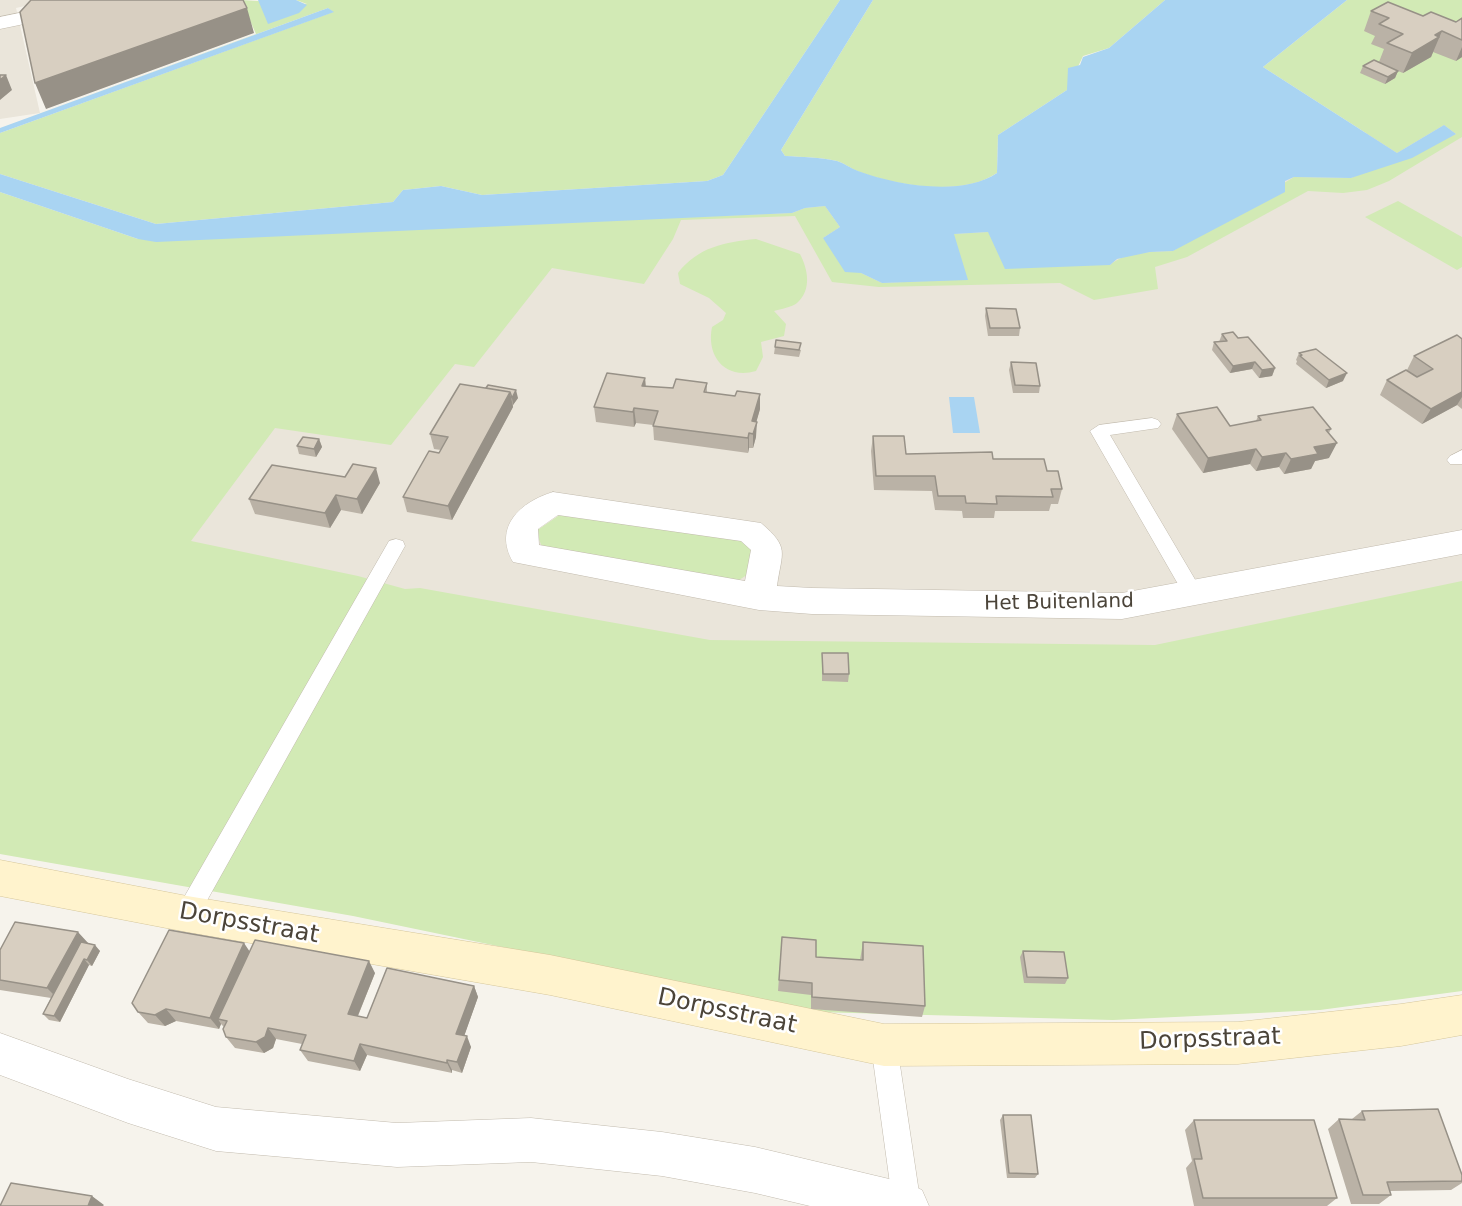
<!DOCTYPE html>
<style>
body{margin:0}
canvas{display:block;background:#f6f3ec}
</style>
<canvas width="1462" height="1206"></canvas>
<script>
const c = document.querySelector('canvas').getContext('2d');
c.lineJoin = 'round';
function paint(path, color) {
  c.fillStyle = color;
  c.fill(path, 'evenodd');
}
function stroke(path, color, width, dash) {
  c.strokeStyle = color;
  c.lineWidth = width;
  c.lineCap = dash ? 'butt' : 'round';
  c.setLineDash(dash || []);
  c.stroke(path);
}
function label(font, color, halo, rows, align = 'center') {
  c.font = font + ' "DejaVu Sans",sans-serif';
  c.lineWidth = 5;
  c.setLineDash([]);
  c.textBaseline = 'middle';
  c.strokeStyle = halo;
  c.fillStyle = color;
  for (const [text, x, y, turn = 0] of rows) {
    c.save();
    c.translate(x, y);
    c.rotate((+turn || 0) * Math.PI / 180);
    c.textAlign = isNaN(turn) ? turn : align;
    if (halo) c.strokeText(text, 0, 0);
    c.fillText(text, 0, 0);
    c.restore();
  }
}
const residential = new Path2D(`
 M0,0H51L16,8L40,113L0,119Z
 M1462,121V605L1132,661L644,650L152,549L243,409L519,256L678,218Z`);
const green = new Path2D(`
 M241,0L307,4L296,0H840L723,175L707,181L482,195L441,186L403,190L393,202L156,224L0,174V133L333,12L328,8L0,128L256,34Z
 M873,0H1165L1109,48L1083,56L1067,90L998,135L997,173C961,197 897,186 857,171C850,168 844,163 837,161C820,157 802,157 785,156L781,150Z
 M1347,0H1462V137L1389,181L1367,190L1343,193L1308,191L1187,257L1155,267L1158,289L1094,300L1060,283L879,287L832,282L795,216L681,220L673,239L644,284L552,268L474,367L455,364L391,445L275,428L191,541L358,576L405,589L420,588L710,640L1155,645L1462,581V991L1320,1010L1113,1020L815,1012L353,916L0,854V192L138,239L792,213L805,208L825,206L840,227L823,238L861,273L882,283L967,279L953,234L988,232L1110,265C1126,251 1153,252 1173,251L1294,177L1351,178L1456,134L1444,125L1397,153L1263,67Z
 M1398,201L1462,237V267L1457,270L1365,217Z
 M756,239L800,254C808,269 812,290 797,303C792,307 781,309 774,311L786,324L784,336L761,342L763,357L756,371C725,380 706,356 712,327L723,320L726,313L709,298L680,284L678,273C698,247 725,242 756,239Z
 M564,512L745,541L755,551L756,569L736,582L543,550L536,531Z`);
const water = new Path2D(`
 M258,0H296L307,5L299,13L268,24Z
 M840,0H873L781,150L785,156C802,157 820,157 837,161C844,163 850,168 858,171C896,185 962,197 997,173L998,135L1067,90L1068,68L1080,65L1083,57L1109,48L1165,0H1347L1263,67L1397,153L1444,125L1456,134L1412,158L1351,178L1294,177L1285,181V192L1173,251L1150,252L1117,259L1110,265L1005,269L988,232L954,234L968,280L882,283L861,273L845,272L823,238L840,227L825,206L805,208L792,213L156,242L138,239L0,192V174L156,224L393,202L403,190L441,186L482,195L707,181L723,175Z
 M328,8L334,12L0,133V128Z
 M949,397H974L980,433H953Z`);
const service = new Path2D(`
 M1152,418L1158,420L1161,424L1158,428L1110,435L1203,593L1200,598L1193,600L1186,598L1090,431L1099,425Z
 M1462,450V464H1450L1447,460L1450,456Z
 M396,539L403,541L405,546L195,922L187,925L179,922L175,914L179,906L389,541Z
 M884,1033L893,1036L897,1045L921,1206H893L871,1045L875,1036Z`);
const minor = new Path2D(`
 M82,0H121L118,4L111,6L0,29V17Z
 M553,492L761,523C790,548 782,551 777,586L812,588L1122,593L1462,530V554L1122,619L812,614L759,610L513,562C493,527 520,502 553,492ZM558,515L741,541L751,550L745,581L539,545L538,529Z
 M0,1033L128,1079L216,1107L397,1123L531,1118L662,1132L755,1147L906,1183L922,1190L929,1206H810L755,1193L662,1176L531,1162L397,1167L216,1151L128,1123L0,1075Z`);
const secondary = new Path2D(`
 M0,860L187,896L550,955L884,1024L1238,1022L1401,1004L1462,995V1035L1401,1046L1238,1064L884,1066L550,995L187,932L0,896Z`);
const wall = new Path2D(`
 M1371,11L1423,16L1456,22L1462,18V57L1456,61L1433,52L1431,57L1403,73L1398,71L1395,78L1385,84L1360,73L1363,66L1379,62L1384,49L1371,44L1375,36L1364,31Z
 M986,308L1020,328L1019,336H988L985,316Z
 M1222,334L1238,338L1275,368L1272,376L1259,378L1252,369L1230,373L1212,350L1214,342H1219Z
 M1462,339V409L1457,405L1422,424L1380,395L1387,380L1407,370L1414,356Z
 M776,340L801,350L799,357L774,354Z
 M1299,353L1343,381L1326,388L1296,364L1297,361L1296,360Z
 M1011,362L1040,386L1039,393H1013L1009,370Z
 M645,378L646,387L673,388L707,383V393L760,409L756,422V437L753,448H749L748,453L654,440L653,425L636,423L634,427L596,422L594,407Z
 M460,384L518,398L513,405V407L452,520L407,512L403,497L441,450L434,449L430,434Z
 M1177,414L1230,426L1256,421L1258,416L1331,429L1329,433V458L1315,461L1311,469L1284,474L1279,467L1256,471L1250,464L1203,473L1172,429Z
 M873,436L906,454L993,459L1047,471L1062,489L1058,504H1051L1049,511H995L994,518H963L962,511L935,510L932,491L874,490L871,451Z
 M319,439L322,447L316,457L299,454L297,446Z
 M380,483L362,514L341,510L330,528L255,514L249,499Z
 M822,653L849,674L848,682L822,681Z
 M782,937L816,957L860,960L863,942L925,1006L922,1017L811,1009V995L778,991Z
 M89,944L100,951L92,966L89,965L60,1022L49,1020L43,1014L51,998L0,990V950Z
 M1023,951L1068,978L1065,984L1024,983L1020,957Z
 M249,952L375,973L358,1016L367,1018L474,986L478,997L464,1036L471,1047L462,1073L452,1070V1073L367,1055L360,1071L308,1061L300,1050L302,1044L276,1039L273,1048L264,1053L235,1048L226,1037L224,1027L221,1024L219,1029L176,1021L165,1026L148,1023L138,1012Z
 M1362,1111L1462,1175V1183L1451,1190L1390,1191L1391,1195L1379,1204H1351L1328,1129L1339,1119H1352Z
 M1003,1115L1038,1174L1035,1178H1007L1000,1120Z
 M1194,1120L1337,1198L1327,1206H1194L1186,1168L1192,1161L1185,1130Z`);
const shadedWall = new Path2D(`
 M247,8L254,33L46,109L35,83Z
 M1442,31L1431,57L1403,73L1412,53L1435,35Z
 M1462,47V57L1456,61Z
 M1398,71L1395,78L1385,84L1388,77Z
 M6,75L12,90L0,100V80Z
 M1255,362L1252,369L1230,373L1233,366Z
 M1275,368L1272,376L1259,378L1262,370Z
 M1347,373L1343,381L1326,388L1329,380Z
 M645,378L646,393L642,386Z
 M516,390L518,398L513,405L512,398Z
 M510,392L513,407L452,520L448,506Z
 M1462,392V397L1457,405L1422,424L1431,409Z
 M760,394V409L753,434L752,421Z
 M634,408L636,423L634,427L633,412Z
 M757,422L756,437L753,448V434Z
 M749,433V448L748,453V438Z
 M319,439L322,447L316,457L314,449Z
 M1337,443L1329,458L1315,461L1311,469L1284,474L1291,459L1314,447Z
 M1256,449L1250,464L1203,473L1208,458Z
 M1286,453L1279,467L1256,471L1262,457Z
 M376,468L380,483L362,514L357,499Z
 M336,495L341,510L330,528L325,513Z
 M78,932L89,944L59,1000L47,988Z
 M244,943L252,955L218,1019L221,1024L219,1029L210,1018Z
 M95,945L100,951L92,966L87,960Z
 M84,959L89,965L60,1022L54,1016Z
 M369,961L375,973L354,1025L348,1014Z
 M474,986L478,997L461,1045L456,1034Z
 M166,1009L176,1021L165,1026L155,1015Z
 M268,1028L276,1039L273,1048L264,1053L256,1042Z
 M467,1036L471,1047L462,1073L457,1062Z
 M360,1044L367,1055L360,1071L354,1061Z
 M447,1060L452,1070V1073L447,1063Z
 M92,1196L104,1205L103,1206H88Z`);
const building = new Path2D(`
 M31,0H243L247,8L35,83L20,12Z
 M1388,2L1423,16L1431,12L1456,22L1462,18V40L1442,31L1435,35L1439,37L1412,53L1387,43L1403,34L1379,24L1389,18L1371,11Z
 M1374,60L1398,71L1388,77L1363,66Z
 M0,75H6L0,80Z
 M986,308L1016,309L1020,328H990Z
 M1233,332L1238,338L1248,337L1275,368L1262,370L1255,362L1233,366L1214,342L1227,341L1222,334Z
 M1457,335L1462,339V392L1431,409L1387,380L1406,370L1417,377L1433,369L1414,356Z
 M776,340L801,343L799,350L775,347Z
 M1316,349L1347,373L1329,380L1300,356L1302,355L1299,353Z
 M1011,362L1036,363L1040,386L1015,385Z
 M607,373L645,378L642,386L673,388L676,379L707,383L704,392L735,396L737,391L760,394L752,421L757,422L753,434L749,433L748,438L653,426L658,411L634,408L633,412L594,407Z
 M460,384L510,392L448,506L403,497L429,451L439,453L448,437L430,434Z
 M488,385L516,390L512,398L510,392L486,388Z
 M1217,407L1230,426L1261,420L1258,416L1313,407L1331,429L1326,430L1337,443L1314,447L1318,454L1291,459L1286,453L1262,457L1256,449L1208,458L1177,414Z
 M873,436H904L906,454L992,452L993,459H1044L1047,471H1058L1062,489H1051L1053,497L996,496L997,504L966,503L965,496H938L935,476H876Z
 M303,437L319,439L314,449L297,446Z
 M353,464L376,468L357,499L336,495L325,513L249,499L272,465L345,477Z
 M822,653H848L849,674H823Z
 M15,922L78,932L47,988L0,980V950Z
 M169,930L244,943L210,1018L166,1009L155,1015L138,1012L132,1003Z
 M782,937L816,940V957L863,960V942L923,946L925,1006L812,997V983L779,980Z
 M255,940L369,961L348,1014L367,1018L387,968L474,986L456,1034L467,1036L457,1062L447,1060V1063L360,1044L354,1061L300,1050L306,1035L268,1028L265,1037L256,1042L226,1037L223,1029L227,1021L218,1019Z
 M81,942L95,945L87,960L84,959L54,1016L43,1014Z
 M1023,951L1064,952L1068,978L1027,977Z
 M1438,1109L1462,1175V1181L1387,1182L1391,1195H1363L1339,1119L1365,1120L1362,1111Z
 M1003,1115H1031L1038,1174L1009,1173Z
 M1194,1120H1314L1337,1198H1203L1194,1159H1202Z
 M11,1183L92,1196L88,1206H0Z`);
const streetNames = [
 ["Het Buitenland",1059,603,-1]
];
const nearStreetnames = [
 ["Dorpsstraat",249,924,10],
 ["Dorpsstraat",727,1012,12],
 ["Dorpsstraat",1210,1040,-2]
];
paint(residential, '#eae5da');
paint(green, '#d2eab5');
paint(water, '#a9d4f2');
stroke(service, '#c2bbae', 1);
stroke(minor, '#c2bbae', 1);
stroke(secondary, '#d6c79b', 1);
paint(service, '#fff');
paint(minor, '#fff');
paint(secondary, '#fff3cd');
paint(wall, '#bab2a6');
paint(shadedWall, '#979187');
paint(building, '#d8cfc1');
stroke(building, '#979187', 1.5);
label('20px', '#4b4439', '#fff', streetNames);
label('24px', '#4b4439', '#fff', nearStreetnames);
</script>
